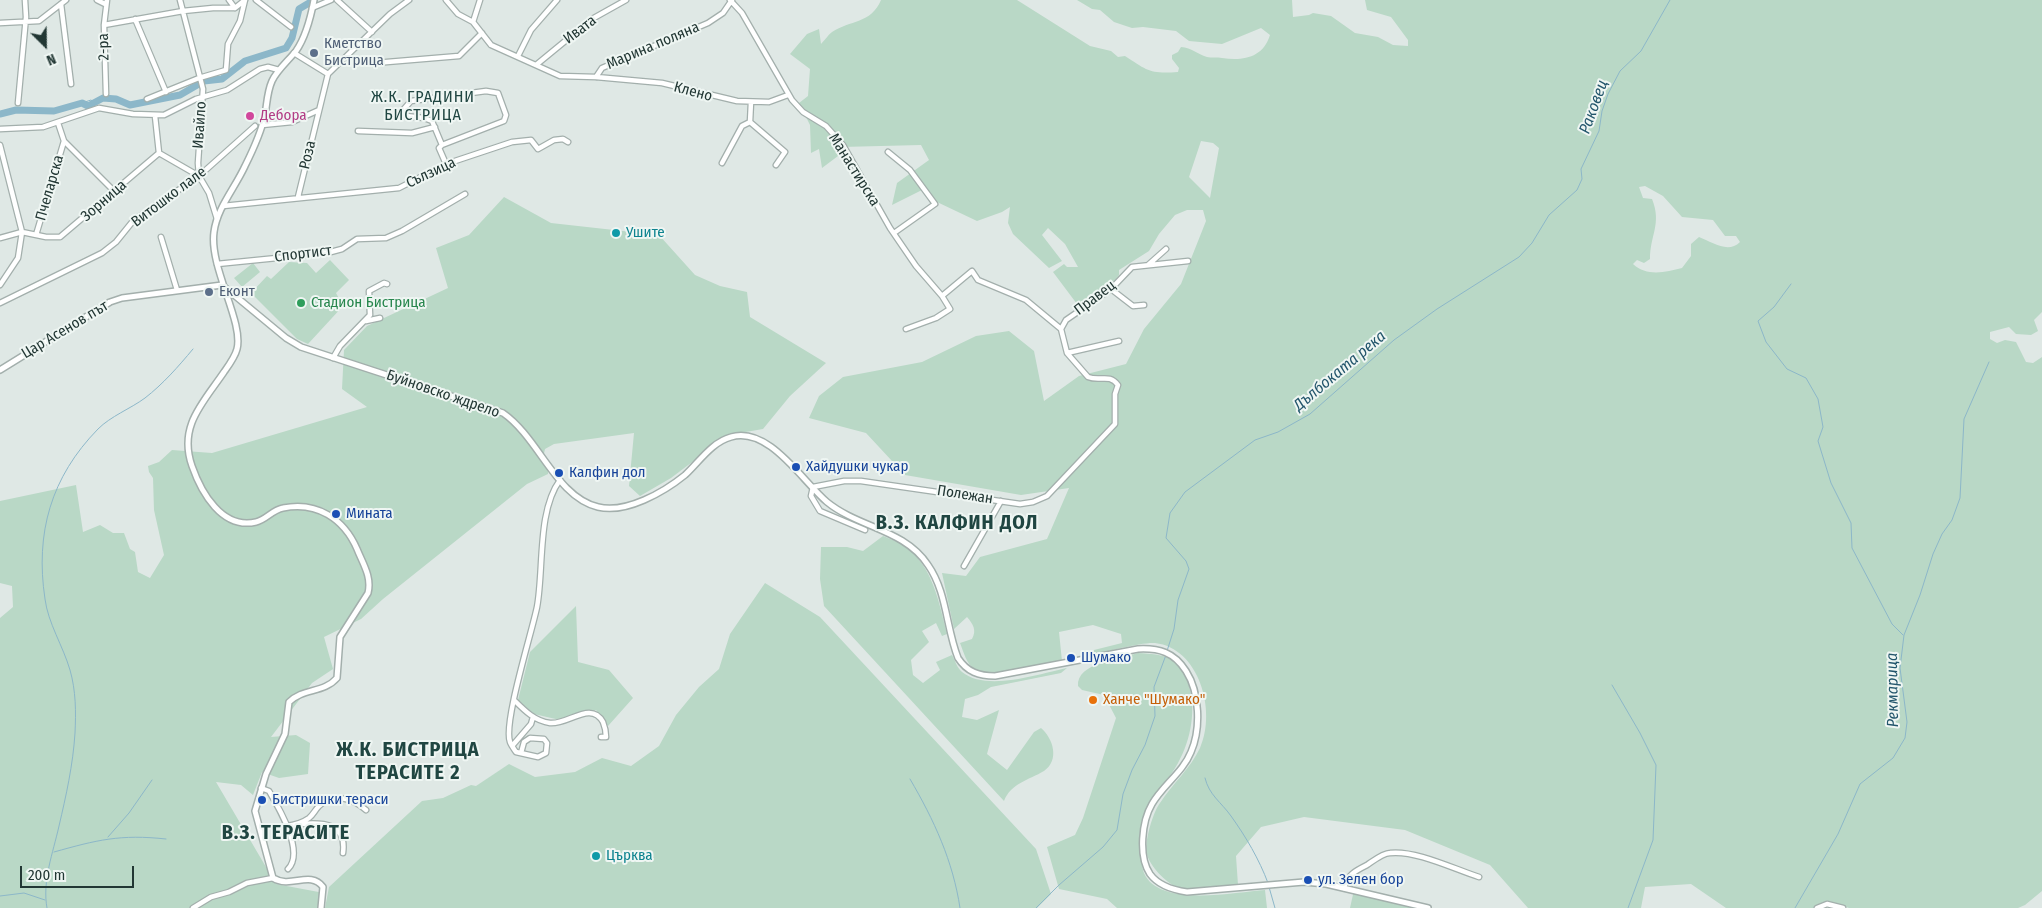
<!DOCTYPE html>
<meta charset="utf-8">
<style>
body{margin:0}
#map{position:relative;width:2042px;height:908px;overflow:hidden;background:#dfe8e5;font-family:"Fira Sans Condensed",sans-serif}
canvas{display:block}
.north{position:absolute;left:20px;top:20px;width:50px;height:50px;-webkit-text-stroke:4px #eff6f3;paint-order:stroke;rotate:157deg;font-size:14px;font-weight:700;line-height:20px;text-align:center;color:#223734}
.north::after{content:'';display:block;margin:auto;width:18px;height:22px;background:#223734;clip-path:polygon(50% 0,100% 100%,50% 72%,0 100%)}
.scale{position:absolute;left:20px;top:866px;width:114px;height:22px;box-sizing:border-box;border:2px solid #223734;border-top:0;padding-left:6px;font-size:15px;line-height:18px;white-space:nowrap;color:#223734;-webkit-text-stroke:4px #eff6f3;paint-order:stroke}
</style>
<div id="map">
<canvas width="2042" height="908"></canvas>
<div class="north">N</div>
<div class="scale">200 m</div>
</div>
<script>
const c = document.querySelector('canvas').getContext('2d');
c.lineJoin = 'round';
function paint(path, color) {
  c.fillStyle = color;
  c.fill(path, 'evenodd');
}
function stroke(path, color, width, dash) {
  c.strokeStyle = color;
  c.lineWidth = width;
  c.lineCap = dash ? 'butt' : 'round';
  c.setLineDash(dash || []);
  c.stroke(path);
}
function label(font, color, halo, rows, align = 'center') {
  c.font = font + ' "Fira Sans Condensed",sans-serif';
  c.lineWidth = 4;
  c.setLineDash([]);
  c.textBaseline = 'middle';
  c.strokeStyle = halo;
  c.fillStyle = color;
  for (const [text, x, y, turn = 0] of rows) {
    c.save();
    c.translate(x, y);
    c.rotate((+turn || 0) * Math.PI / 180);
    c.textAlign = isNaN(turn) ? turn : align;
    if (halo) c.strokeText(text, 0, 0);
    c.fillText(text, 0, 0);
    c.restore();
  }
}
const green = new Path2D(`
 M881,0H1017L1090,46L1111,51L1118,57L1125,56C1148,71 1150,74 1178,72L1179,68L1172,59V55L1178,52L1181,47C1192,48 1197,54 1207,57C1211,58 1217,57 1222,58C1243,61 1263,58 1270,35L1261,28L1222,44L1189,41L1176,31L1143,27L1132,28L1114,22L1100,10L1092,9L1077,0H1292L1293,17L1309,15L1313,13L1331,16L1355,33L1378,37L1393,45L1408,46V40L1391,17L1367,10L1365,0H2042V312L2034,320L2038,331L2031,335L2016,334L2009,327L1990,332V339L1997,343L2005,340L2016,342L2026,362L2033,363L2042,357V891L2025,905L2018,908H1849L1835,903L1821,908H1726L1691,884L1645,887L1641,908H1528L1490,865L1405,830L1304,817L1261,827L1236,856L1238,885C1219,886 1195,893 1177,887C1166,883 1149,865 1147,854C1144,842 1153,812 1160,803C1173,783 1190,769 1200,748C1217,711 1199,648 1155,643C1141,642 1107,652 1092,654L1094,650L1122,643L1121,634L1093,625L1059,632L1062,661C1044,665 989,680 975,670C966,663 964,653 960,643L972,639C977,630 973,624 967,617L954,629L942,573L966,576L980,557L1047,539L1069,488L1021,495L905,475L866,433L809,418L819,396L843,377L922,362L976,336L1009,331L1034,351L1044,401L1079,376L1126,364L1144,329L1181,284L1206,221L1203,210H1187L1175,215L1159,234L1149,251L1119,270V275L1116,279L1080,308L1053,272L1064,264L1067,267H1078L1065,244L1048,228L1042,235L1062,261L1049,268L1013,234L1008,223L1010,207L1002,212L977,221L937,202L926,188L892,205L897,183L929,160L921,145L841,147L838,156L822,168L819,149L811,153L810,125L799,103L808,96L810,69L790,54L807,34L819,29L821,44C825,40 828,35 832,32C850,20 871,24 881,0ZM1201,141L1213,143L1219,148L1210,198L1189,177ZM1645,186L1663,196L1682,217L1713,220L1725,236H1736L1740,242C1728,254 1712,242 1699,237L1691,244V256L1682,268C1666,272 1647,277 1633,264L1637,260L1644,263L1650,259C1650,235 1662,224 1652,199L1643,198L1639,187Z
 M504,197L551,223L659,235L695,275L720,286L747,292L750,317L826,363L790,396L763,429L728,435L671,478L640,496L629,486L634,433L554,444L545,449L542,462L548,468V474L527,484L383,599L361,619L324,637L333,669L312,683L271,737L296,735L310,743L308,774L279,778L262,772L253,795L241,785L216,782L276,884L324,893L321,908H0V618L13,607L12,586L0,583V501L76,485L83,532L100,525L113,533H124L130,549L135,552L138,572L150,578L164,555L154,510L153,478L149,472L148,466L159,462L172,450L212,453L367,407L342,389L344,350L367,326L448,288L436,248L469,235Z
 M330,260L349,280L336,293L343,306L308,344L297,339L251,293L267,276L271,279L289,262L307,263L316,273Z
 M253,263L260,272L242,287L234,278Z
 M883,536C890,539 898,541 904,546C933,565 939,603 947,634L942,636L936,623L922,631L929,642L911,660L913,675L923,683L940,670L936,662L952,655C955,660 957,668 962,672C987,692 1038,674 1067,668L1061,673L991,687L978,695L965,699L962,717L977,720L999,710L987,754L1007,770L1034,732L1041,728C1053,738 1060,760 1044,771C1029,780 1011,783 1004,801L824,606L820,579L821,547H847L863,551Z
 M765,583L820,617L1036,849L1051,894L1037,908H325L329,887L422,801L443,798L471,785L476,786L509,764L535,777L575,772L602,758L631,766L659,746L676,715L699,687L719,669L730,634Z
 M576,606L578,662L609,670L633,698L608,726L596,710L560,720L534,714L518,700L530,652Z
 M1138,653C1165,655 1178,655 1188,683C1197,708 1191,740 1178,763C1169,780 1154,793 1146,810C1139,823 1139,840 1141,854C1142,860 1142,868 1144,873C1159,908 1235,892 1265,890L1267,908H1117L1107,899L1059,889L1047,847L1075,835L1083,818L1116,718L1104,695L1082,690L1078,686C1076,663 1121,658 1138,653Z
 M1354,890L1428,908H1350Z`);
const stream = new Path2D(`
 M227,72L234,69
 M204,81L224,73
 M82,103L91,100L95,103
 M1791,284L1774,307L1758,321L1766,342L1787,369L1806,378L1818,399L1823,427L1818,441L1831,483L1851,523L1852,548L1892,624L1903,635
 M1167,651L1174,629L1178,600L1189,569L1186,561L1166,538L1170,513L1185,492L1255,440L1278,432L1310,414L1394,340L1437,309L1519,257L1532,243L1549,215L1577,190L1582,179L1581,169L1599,131L1602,111L1608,94L1620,71L1641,51L1670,0
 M1612,685L1640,733L1656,765L1653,840L1628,908
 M1205,778C1209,795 1221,802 1231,816C1246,837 1259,859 1268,883
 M910,779C934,820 953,861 960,908
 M108,837L129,813L152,780
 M54,852C97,840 120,834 166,839
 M1269,887L1275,908
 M0,896L24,893L45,900
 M47,908C42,881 53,853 59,826C66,796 73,765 75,733C76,712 76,691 70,670C63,646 48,623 45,599C35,533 51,477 98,429C111,416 130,409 145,398C163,384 178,367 193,349
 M1036,908L1059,885L1103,847L1117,830L1123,794L1132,770L1145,745L1155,716L1154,687L1166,655
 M1795,908L1838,834L1860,784L1893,758L1905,738L1907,722L1900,668L1904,635L1920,595L1933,554L1942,534L1952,520L1960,498L1964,419L1989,362`);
const river = new Path2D(`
 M0,114L16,110L54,111L82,103L88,106L103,98L116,99L130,105L180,95L204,81L222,79L245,61L286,48L292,38L299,9L314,0`);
const minor = new Path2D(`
 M97,0L105,4
 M180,0L203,89L198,163L199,176L209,193L217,219
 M229,0L235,8
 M256,0L291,27
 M337,0L372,32
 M446,0L458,14L473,22L491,45L560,76L596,77L662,83L737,101L769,102L788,95
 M730,0L742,13L792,100L803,112L826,126L843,145L890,228L916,266L942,296L950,309L936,318L906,329
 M61,4L71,84
 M312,8L331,0
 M135,19L166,92
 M473,22L480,0
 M0,23L39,21L66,0
 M104,25L183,11L213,8H235L245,0
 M294,53L328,74
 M518,56L531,30L557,0
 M375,63L459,56L482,33
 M536,65L592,19L626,0
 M596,77L602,68L708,23L723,13L732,0
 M106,94L104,25L107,0
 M147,99L199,78L226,70L228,44L240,21L245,0
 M18,103L26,17L25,0
 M155,116L159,153
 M750,122L785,152L776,165
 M750,122L751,102
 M58,123L64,141L114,191
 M262,125L292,122L319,110
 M0,129L43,127L99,108L133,114L164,115L196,99L227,90L260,69L268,67L279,70
 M358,131L412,133L435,127
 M0,145L22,232L18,258L0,285
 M442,145L432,121L424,118L406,116L403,110L411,101L486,91L498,93L506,115L504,121L442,145L439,148L446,164
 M888,152L910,170L935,204L894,233
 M159,153L199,176
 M722,163L742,126L750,122
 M298,197L328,74L390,14L409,0
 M223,206L399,188L446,164L512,142L531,140L538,149L554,140L563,139L568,142
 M36,235L64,141
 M161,237L177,290
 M0,238L22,232L46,237H60L159,153
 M217,264L327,253L342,249L357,239L386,238L402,231L465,194
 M1148,265L1166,249
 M1111,289L1133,306L1144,305
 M0,303L102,253L116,242L133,221L199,176L255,126
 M366,321L380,318
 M1061,329L1066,320L1111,289L1132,267L1188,261
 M1067,353L1119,341
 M333,358L340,346L370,315L369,291L384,283L387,284
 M865,530L820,511L811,496L813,487L844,481H861L1020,504L1033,502L1047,496L1115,424V394L1118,385C1109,373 1100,382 1088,377L1067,353L1061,329L1026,300L978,280L972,271L942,296
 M964,566L1001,501
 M515,701C525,711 535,721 550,723C568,725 591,700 603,722C605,727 606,732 606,737H601
 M512,746L531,724L533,717
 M521,753L524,742L530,738L544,739L547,743L546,753L538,757L516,752C514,749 511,745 510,742C503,723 532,632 537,607C544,570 537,511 560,480
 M261,788L269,791C279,808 305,852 288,869
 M301,824C323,822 347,823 343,853
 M286,826C295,825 302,823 309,818C313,815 315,810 319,806C334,792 353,799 366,810
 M1344,888C1347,875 1355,871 1367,865C1373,861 1383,853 1390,853C1416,850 1454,869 1479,877
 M193,908L211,897L229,892L247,883L273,878
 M1817,908L1827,904L1843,908`);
const tertiary = new Path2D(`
 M314,0C311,16 305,38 296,51C288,61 277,70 272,81C267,92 267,104 265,115C261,133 253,150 245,166C235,188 217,208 214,232C209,267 244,322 237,349C235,357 229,365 224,372C203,403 178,426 192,466C201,492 222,530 256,522C266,520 272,510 283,508C317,501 344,519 357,549C363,564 372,577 368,593L340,637L337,678C324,693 303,688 289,702L285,734L266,774L255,811L273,878C291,889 310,870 323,887L321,908
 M222,285L286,338L301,347L503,413C539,438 556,497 598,507C626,514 664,492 685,475C699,462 712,442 731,437C769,426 802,481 827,502C859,528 904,529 928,565C947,592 946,628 958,658C967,672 979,676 995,676L1138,649C1159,648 1174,652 1186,671C1200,693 1201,729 1191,752C1183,772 1163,785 1152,804C1142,821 1138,856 1150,874C1158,885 1173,890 1187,892L1304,882L1326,884L1428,908
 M0,370L110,302L122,298L222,285`);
const markers = [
 [314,53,5,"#5c6f8a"],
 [250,116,5,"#d1479c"],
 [616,233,5,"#0f9aa8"],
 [209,292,5,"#5c6f8a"],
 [301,303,5,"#2e9e5b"],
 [796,467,5,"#1a4fb4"],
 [559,473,5,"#1a4fb4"],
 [336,514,5,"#1a4fb4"],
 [1071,658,5,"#1a4fb4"],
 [1093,700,5,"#e8710a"],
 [262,800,5,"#1a4fb4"],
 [596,856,5,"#0f9aa8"],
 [1308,880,5,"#1a4fb4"]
];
const streetNames = [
 ["Ивата",580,30,-37],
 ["Марина поляна",653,46,-23],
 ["2-ра",104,47,-91],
 ["Клено",693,92,15],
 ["Ивайло",200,125,-86],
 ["Роза",308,155,-77],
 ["Манастирска",854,170,58],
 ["Сълзица",431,173,-25],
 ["Пчеларска",50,188,-74],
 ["Витошко лале",169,197,-37],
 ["Зорница",104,201,-41],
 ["Спортист",303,254,-7],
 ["Правец",1095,298,-37],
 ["Цар Асенов път",65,330,-31],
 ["Буйновско ждрело",443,394,19],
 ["Полежан",965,495,9]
];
const serviceNames = [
 ["Кметство",324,44],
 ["Бистрица",324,61],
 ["Еконт",219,292]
];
const hotelNames = [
 ["Дебора",260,116]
];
const cultureNames = [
 ["Ушите",626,233],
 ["Църква",606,856]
];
const leisureNames = [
 ["Стадион Бистрица",311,303]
];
const transitNames = [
 ["Хайдушки чукар",806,467],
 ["Калфин дол",569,473],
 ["Мината",346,514],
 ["Шумако",1081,658],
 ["Бистришки тераси",272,800],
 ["ул. Зелен бор",1318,880]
];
const foodNames = [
 ["Ханче \"Шумако\"",1103,700]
];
const neighbourhoodNames = [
 ["Ж.К. ГРАДИНИ",423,98],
 ["БИСТРИЦА",423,116]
];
const waterNames = [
 ["Раковец",1594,107,-70],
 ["Дълбоката река",1340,371,-40],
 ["Рекмарица",1893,690,-91]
];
const districtNames = [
 ["В.З. КАЛФИН ДОЛ",957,523],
 ["Ж.К. БИСТРИЦА",408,750],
 ["ТЕРАСИТЕ 2",408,773],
 ["В.З. ТЕРАСИТЕ",286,833]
];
paint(green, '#b9d8c6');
stroke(stream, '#8cb7c9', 1);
stroke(river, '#8cb7c9', 7);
stroke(minor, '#a3afac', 7);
stroke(tertiary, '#a3afac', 8);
stroke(minor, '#fff', 4.5);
stroke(tertiary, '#fff', 5);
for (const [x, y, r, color] of markers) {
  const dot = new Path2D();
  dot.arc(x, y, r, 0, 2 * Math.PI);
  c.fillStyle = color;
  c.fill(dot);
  stroke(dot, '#eff6f3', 2);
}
label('15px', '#223734', '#eff6f3', streetNames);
label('15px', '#4e5e75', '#eff6f3', serviceNames, 'left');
label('15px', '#b23c85', '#eff6f3', hotelNames, 'left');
label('15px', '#0d838f', '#eff6f3', cultureNames, 'left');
label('15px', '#27864d', '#eff6f3', leisureNames, 'left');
label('15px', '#164399', '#eff6f3', transitNames, 'left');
label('15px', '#c56008', '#eff6f3', foodNames, 'left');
c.letterSpacing = '1px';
label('16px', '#204642', '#eff6f3', neighbourhoodNames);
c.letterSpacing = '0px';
label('italic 16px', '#23566c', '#eff6f3', waterNames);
c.letterSpacing = '1px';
label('bold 20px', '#204642', '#eff6f3', districtNames);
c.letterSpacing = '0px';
</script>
